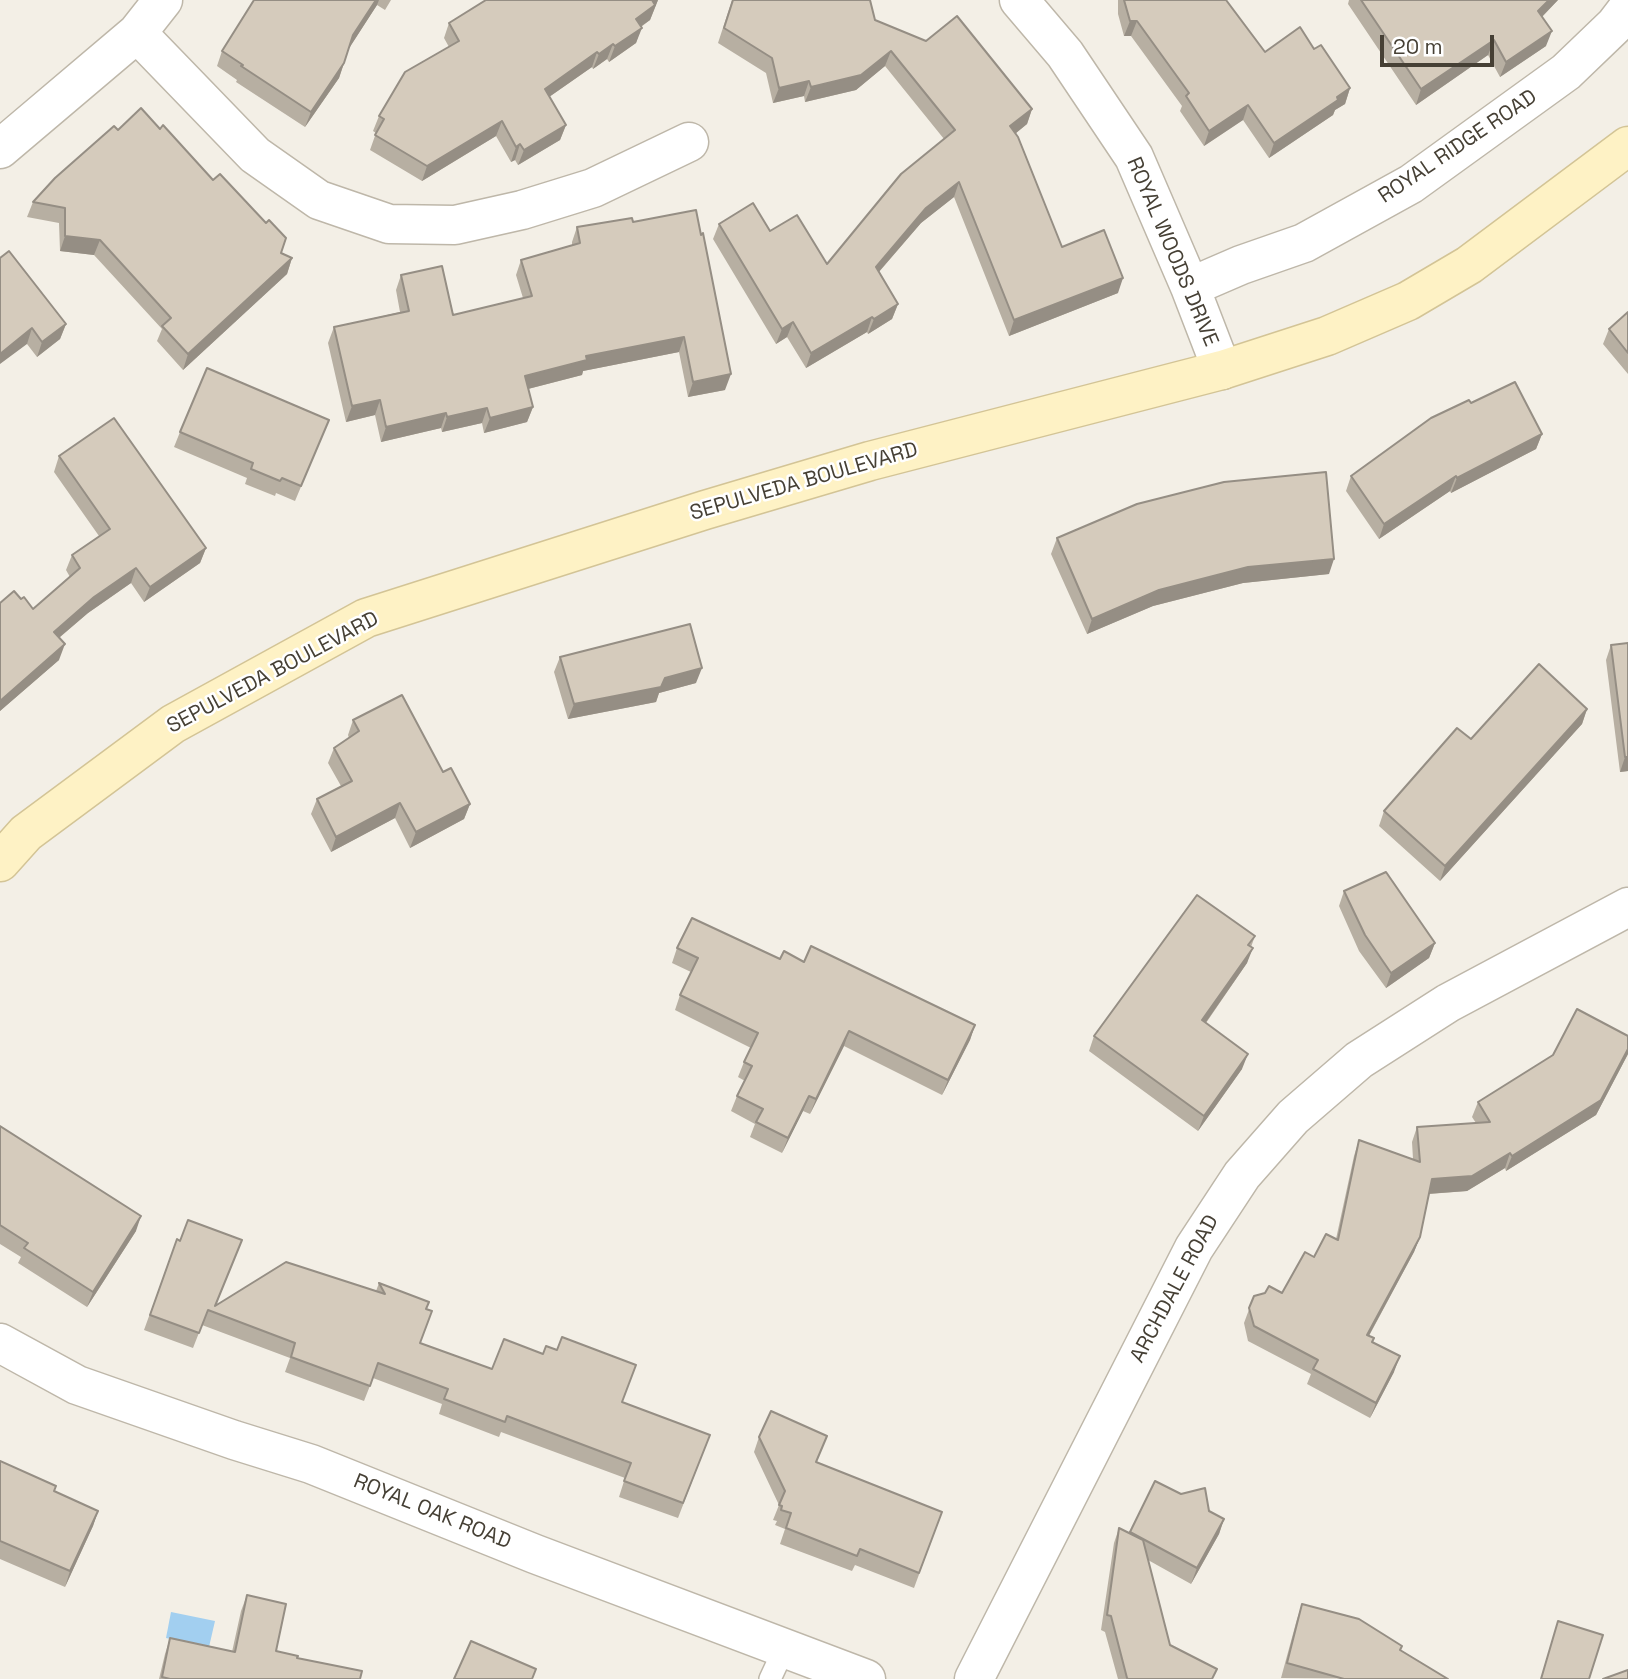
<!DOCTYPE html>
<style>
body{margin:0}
#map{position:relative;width:1628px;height:1679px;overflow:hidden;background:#f3efe6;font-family:"Space Grotesk",sans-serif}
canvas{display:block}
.scale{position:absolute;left:1380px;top:35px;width:114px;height:32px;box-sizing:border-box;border:4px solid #464035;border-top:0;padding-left:9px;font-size:21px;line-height:24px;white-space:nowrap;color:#464035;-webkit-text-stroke:5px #fff;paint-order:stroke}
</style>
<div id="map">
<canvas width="1628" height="1679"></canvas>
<div class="scale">20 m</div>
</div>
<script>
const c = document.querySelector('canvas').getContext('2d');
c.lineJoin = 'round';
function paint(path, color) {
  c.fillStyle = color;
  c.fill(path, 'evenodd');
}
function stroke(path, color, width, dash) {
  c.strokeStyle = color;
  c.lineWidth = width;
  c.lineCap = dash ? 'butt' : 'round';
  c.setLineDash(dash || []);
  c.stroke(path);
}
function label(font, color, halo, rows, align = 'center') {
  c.font = font + ' "Space Grotesk",sans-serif';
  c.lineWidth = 5;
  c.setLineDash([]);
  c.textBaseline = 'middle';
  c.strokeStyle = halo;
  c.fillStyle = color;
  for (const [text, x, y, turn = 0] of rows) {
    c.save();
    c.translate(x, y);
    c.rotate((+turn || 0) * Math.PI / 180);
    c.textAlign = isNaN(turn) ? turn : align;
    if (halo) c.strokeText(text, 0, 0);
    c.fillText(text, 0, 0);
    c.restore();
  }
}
const water = new Path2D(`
 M171,1612L215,1621L209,1647L166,1638Z`);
const service = new Path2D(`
 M770,1679L784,1649`);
const minor = new Path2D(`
 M1019,0L1065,54L1134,157L1190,287L1222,370
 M137,33L255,155L319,200L389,224L455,225L522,210L593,188L689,142
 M0,149L137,33L163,0
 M1190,287L1241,265L1304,243L1411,184L1566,72L1615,25L1628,8
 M0,1343L77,1385L234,1440L311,1464L535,1554L866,1679
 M974,1679L1194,1248L1242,1175L1293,1117L1359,1060L1448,1003L1628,907`);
const secondary = new Path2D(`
 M0,862L26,833L173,724L366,618L705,510L870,461L1222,370L1327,336L1408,301L1469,265L1628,146`);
const wall = new Path2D(`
 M254,0H391L385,10L377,5L349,48L339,78L305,127L236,82L237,80L217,66L222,51Z
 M486,0H658L650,20L641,27L636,43L609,62L607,59L593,69L592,67L549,97L566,125L560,140L518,165L515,160L511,162L496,136L422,181L370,150L376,133L373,131L379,116L449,47L444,38L449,23Z
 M732,0H870L875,20L1032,109L1027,124L1016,133L1062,247L1118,293L1009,336L954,197L921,223L879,272L898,304L892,319L868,334L867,332L806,368L787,337L776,344L713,239L719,224L770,231L827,264L944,139L885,66L856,90L805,102L804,96L773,103L766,73L718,43Z
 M1118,0H1226L1265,52L1314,49L1350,88L1345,104L1335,110L1333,115L1269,158L1243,120L1204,146L1180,111L1182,106L1131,36H1124L1118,14Z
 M1349,0H1558L1542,17L1546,46L1500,77L1488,55L1416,105L1348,4Z
 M118,130L281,253L292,258L287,274L183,370L157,341L162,329L94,255L60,251L59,223L27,217L33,202Z
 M633,222L725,390L688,397L679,352L583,371L582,375L528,389L533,407L527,422L484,433L482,423L442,432L441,428L381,442L375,415L346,422L328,343L334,327L400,312L396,290L401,275L453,315L523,298L516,275L521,260L572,245V242L577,227Z
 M0,258L66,324L60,339L37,357L27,344Z
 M1628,312V374L1603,344L1609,329Z
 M1471,403L1542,434L1536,449L1451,493L1450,491L1379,539L1346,491L1351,476Z
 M329,420L295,501L276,493L275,496L245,484L247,478L174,447L180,432Z
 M59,456L206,548L200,563L144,602L131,583L88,613L59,638V660L0,711V603L21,599L33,609L70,577L66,570L72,555L99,536L54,472Z
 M1057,538L1329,574L1243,583L1153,606L1087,634L1051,554Z
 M1611,645L1628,771L1620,772L1606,660Z
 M560,657L696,683L659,693L656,702L568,719L554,672Z
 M1587,709L1582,724L1440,881L1379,826L1384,811L1471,739Z
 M353,720L443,772L470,804L464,819L410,848L395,818L331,852L311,814L317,799L341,786L328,763L334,748L349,738L348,735Z
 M1344,891L1435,943L1429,958L1386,988L1359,951L1339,906Z
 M1255,936L1251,947L1247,963L1206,1023L1242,1069L1198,1131L1089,1051L1094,1036Z
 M677,948L804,962L975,1025L970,1040L942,1095L844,1046L810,1114L803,1111L782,1153L750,1137L755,1124L731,1111L737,1096L745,1081L738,1077L744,1062L751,1048L675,1010L680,995L691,972L672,963Z
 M1628,1054L1596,1115L1506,1171L1505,1168L1467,1191L1429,1194L1420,1237L1414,1252L1369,1336L1394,1372L1370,1418L1307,1384L1311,1374L1248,1341L1244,1323L1254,1296L1282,1293L1314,1257L1336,1239L1354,1156L1359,1140L1413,1159L1412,1142L1417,1127L1476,1123L1472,1117L1478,1102Z
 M0,1126L136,1231L87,1307L18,1263L21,1257L0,1244Z
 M177,1239L180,1241L242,1240L216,1305L376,1291L379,1283L426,1309L420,1343L492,1369L623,1402L710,1435L678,1518L619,1497L625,1478L501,1432L499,1437L439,1414L442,1404L373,1378L364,1401L285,1372L290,1358L202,1325L193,1348L144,1330Z
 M759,1437L817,1463L942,1512L914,1588L855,1565L852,1571L780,1544L785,1529L775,1525L777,1521L773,1520L779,1505L754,1452Z
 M0,1461L54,1491L98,1511L93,1526L65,1587L0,1559Z
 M1155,1481L1224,1519L1219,1534L1191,1584L1148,1560L1170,1645L1213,1679H1118L1105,1632L1101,1630L1114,1543L1119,1528L1130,1533Z
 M247,1595L276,1651L360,1679H159L165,1654L170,1638L232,1652L241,1611Z
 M1302,1604L1401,1650L1448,1679L1281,1678L1297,1619Z`);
const shadedWall = new Path2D(`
 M376,0H379L377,5L348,50L353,35Z
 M651,0H658L650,20L630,34L636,19Z
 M1549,0H1558L1532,27L1538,11Z
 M1130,21H1137L1131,36H1124Z
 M642,28L636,43L609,62L615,46Z
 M1552,31L1546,46L1500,77L1506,62Z
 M1494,40L1488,55L1416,105L1421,89Z
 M613,44L607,59L593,69L599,54Z
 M891,51L885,66L856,90L805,102L811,87Z
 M597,52L592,67L539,104L545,89Z
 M344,63L339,78L305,127L311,112Z
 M809,81L804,96L773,103L779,88Z
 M1350,88L1345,104L1335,110L1333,115L1269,158L1274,143Z
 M1248,105L1243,120L1204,146L1209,131Z
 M1032,109L1027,124L1005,142L1010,126Z
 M502,121L496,136L422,181L427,166Z
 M566,125L560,140L518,165L524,150Z
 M520,144L515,160L511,162L516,147Z
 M959,182L954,197L921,223L870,282L876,267L926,208Z
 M65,236L100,240L94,255L60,251Z
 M292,258L287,274L183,370L188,354Z
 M1123,278L1118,293L1009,336L1014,320Z
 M898,304L892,319L868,334L874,319Z
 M872,317L867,332L806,368L811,353Z
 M793,322L787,337L776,344L782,329Z
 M66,324L60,339L37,357L42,342Z
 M32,328L27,344L0,364V354Z
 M684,337L679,352L583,371L582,375L520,391L525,376L586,356Z
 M731,374L725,390L688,397L693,382Z
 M380,400L375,415L346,422L352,406Z
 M533,407L527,422L484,433L490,418Z
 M487,408L482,423L442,432L447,417Z
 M446,413L441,428L381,442L386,427Z
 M1542,434L1536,449L1451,493L1457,478Z
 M1456,476L1450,491L1379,539L1384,524Z
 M206,548L200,563L144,602L150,587Z
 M1334,559L1329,574L1243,583L1153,606L1087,634L1092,619L1159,590L1248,567Z
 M136,568L131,583L88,613L48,647L54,632L94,597Z
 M65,644L59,660L0,711V701Z
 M702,668L696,683L659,693L656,702L568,719L574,704Z
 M1587,709L1582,724L1440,881L1445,866Z
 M1625,757H1628V771L1620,772Z
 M400,803L395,818L331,852L336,837Z
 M470,804L464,819L410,848L416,832Z
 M1435,943L1429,958L1386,988L1391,973Z
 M1253,948L1247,963L1197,1035L1202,1020Z
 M975,1025L970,1040L942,1095L948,1080Z
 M849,1031L844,1046L810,1114L816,1099Z
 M1628,1049V1054L1596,1115L1506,1171L1512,1156Z
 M1248,1054L1242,1069L1198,1131L1204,1116Z
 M809,1096L803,1111L782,1153L788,1138Z
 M1510,1153L1505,1168L1467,1191L1426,1194L1432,1179Z
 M141,1216L136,1231L87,1307L93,1292Z
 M1420,1237L1414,1252L1361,1350L1367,1335Z
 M1400,1356L1394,1372L1370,1418L1376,1403Z
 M98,1511L93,1526L65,1587L70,1571Z
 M1224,1519L1219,1534L1191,1584L1197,1568Z`);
const building = new Path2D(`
 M254,0H376L353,35L344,63L311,112L241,66L243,65L222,51Z
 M486,0H652L655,5L636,19L642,28L615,46L613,44L599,54L597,52L545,89L566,125L524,150L520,144L516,147L502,121L427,166L375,135L384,119L379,116L405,72L459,41L449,23Z
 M733,0H870L875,20L926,41L957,16L1032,109L1010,126L1018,137L1062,247L1104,230L1123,278L1014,320L959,182L926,208L876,267L898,304L874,319L872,317L811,353L793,322L782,329L719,224L753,203L770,231L797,215L827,264L901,174L955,130L891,51L861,75L811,87L809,81L779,88L772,58L724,28Z
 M1124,0H1226L1265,52L1300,27L1314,49L1321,45L1350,88L1337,97L1338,100L1274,143L1248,105L1209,131L1186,96L1189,93L1137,21H1130Z
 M1361,0H1549L1538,11L1552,31L1506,62L1494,40L1421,89Z
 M141,108L160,129L163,125L213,180L220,174L266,223L269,220L286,238L281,253L292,258L188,354L162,326L171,318L100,240L65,236V208L33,202L55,178L114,126L118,130Z
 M696,210L701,235L703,233L731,374L693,382L684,337L586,356L587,360L525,376L533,407L490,418L487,408L447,417L446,413L386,427L380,400L352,406L334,327L409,311L401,275L442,266L453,315L532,296L521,260L580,243L577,227L632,218L633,222Z
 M9,251L66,324L42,342L32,328L0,354V258Z
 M1628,312V353L1609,329Z
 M207,368L329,420L301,486L282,478L280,481L251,469L253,463L180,432Z
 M1515,382L1542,434L1457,478L1456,476L1384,524L1351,476L1431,418L1469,400L1471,403Z
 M114,418L206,548L150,587L136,568L94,597L54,632L65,644L0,701V603L14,591L21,599L24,597L33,609L80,568L72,555L110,529L59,456Z
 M1326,472L1334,559L1248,567L1159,590L1092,619L1057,538L1137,504L1224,482Z
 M690,624L702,668L665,678L661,687L574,704L560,657Z
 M1628,643V757H1625L1611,645Z
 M1539,664L1587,709L1445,866L1384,811L1457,728L1471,739Z
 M402,695L443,772L451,768L470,804L416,832L400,803L336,837L317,799L352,781L334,748L359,731L353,720Z
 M1386,872L1435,943L1391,973L1365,935L1344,891Z
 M1197,895L1255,936L1248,945L1253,948L1202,1020L1248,1054L1204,1116L1094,1036Z
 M692,918L780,959L784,951L804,962L811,946L975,1025L948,1080L849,1031L816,1099L809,1096L788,1138L756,1122L763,1109L737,1096L752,1066L744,1062L758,1033L680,995L698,958L677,948Z
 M1577,1009L1628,1036V1049L1601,1100L1512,1156L1510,1153L1472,1176L1432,1179L1420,1237L1367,1335L1374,1338L1372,1342L1400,1356L1376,1403L1313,1369L1318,1360L1254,1326L1249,1308L1254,1296L1265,1293L1269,1286L1282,1293L1305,1252L1314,1257L1326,1234L1338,1240L1359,1140L1420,1162L1417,1127L1490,1122L1478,1102L1553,1055Z
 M0,1126L141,1216L93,1292L24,1248L28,1243L0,1225Z
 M188,1220L242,1240L215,1306L286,1262L385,1294L379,1283L429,1302L426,1309L432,1311L420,1343L492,1369L504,1339L543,1354L546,1346L557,1350L562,1337L636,1365L622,1402L710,1435L683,1503L624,1481L631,1463L507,1416L505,1422L444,1399L448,1389L378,1363L370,1386L291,1357L295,1343L208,1310L199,1333L150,1315L177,1239L180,1241Z
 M771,1411L827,1436L816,1462L942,1512L919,1573L860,1549L857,1556L786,1528L791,1513L781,1510L782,1506L779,1505L785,1491L759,1437Z
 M0,1461L56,1486L54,1491L98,1511L70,1571L0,1541Z
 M1155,1481L1181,1494L1205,1488L1209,1511L1224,1519L1197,1568L1130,1532Z
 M1119,1528L1143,1540L1170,1645L1217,1669L1212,1679H1128L1127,1678L1111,1616L1107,1615Z
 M247,1595L286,1604L276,1651L298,1656L297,1658L362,1671L360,1679H170L162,1677L170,1638L235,1652Z
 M1302,1604L1359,1619L1402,1646L1400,1650L1448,1679H1344L1287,1663Z
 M1558,1621L1603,1635L1589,1679H1541Z
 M471,1641L536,1669L532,1679H454Z
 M1628,1670V1679H1603Z`);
const streetNames = [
 ["ROYAL RIDGE ROAD",1458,147,-34],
 ["ROYAL WOODS DRIVE",1172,252,67],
 ["SEPULVEDA BOULEVARD",804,482,-16],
 ["SEPULVEDA BOULEVARD",273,673,-28],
 ["ARCHDALE ROAD",1175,1289,-62],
 ["ROYAL OAK ROAD",432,1512,22]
];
paint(water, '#a2cff0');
stroke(service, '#beb7a9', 24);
stroke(minor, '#beb7a9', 41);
stroke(secondary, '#d3c496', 41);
stroke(service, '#fff', 21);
stroke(minor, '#fff', 38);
stroke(secondary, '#fef2c5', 38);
paint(wall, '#b7afa2');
paint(shadedWall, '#958e84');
paint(building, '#d5cbbc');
stroke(building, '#958e84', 2);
label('21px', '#464035', '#fff', streetNames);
</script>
